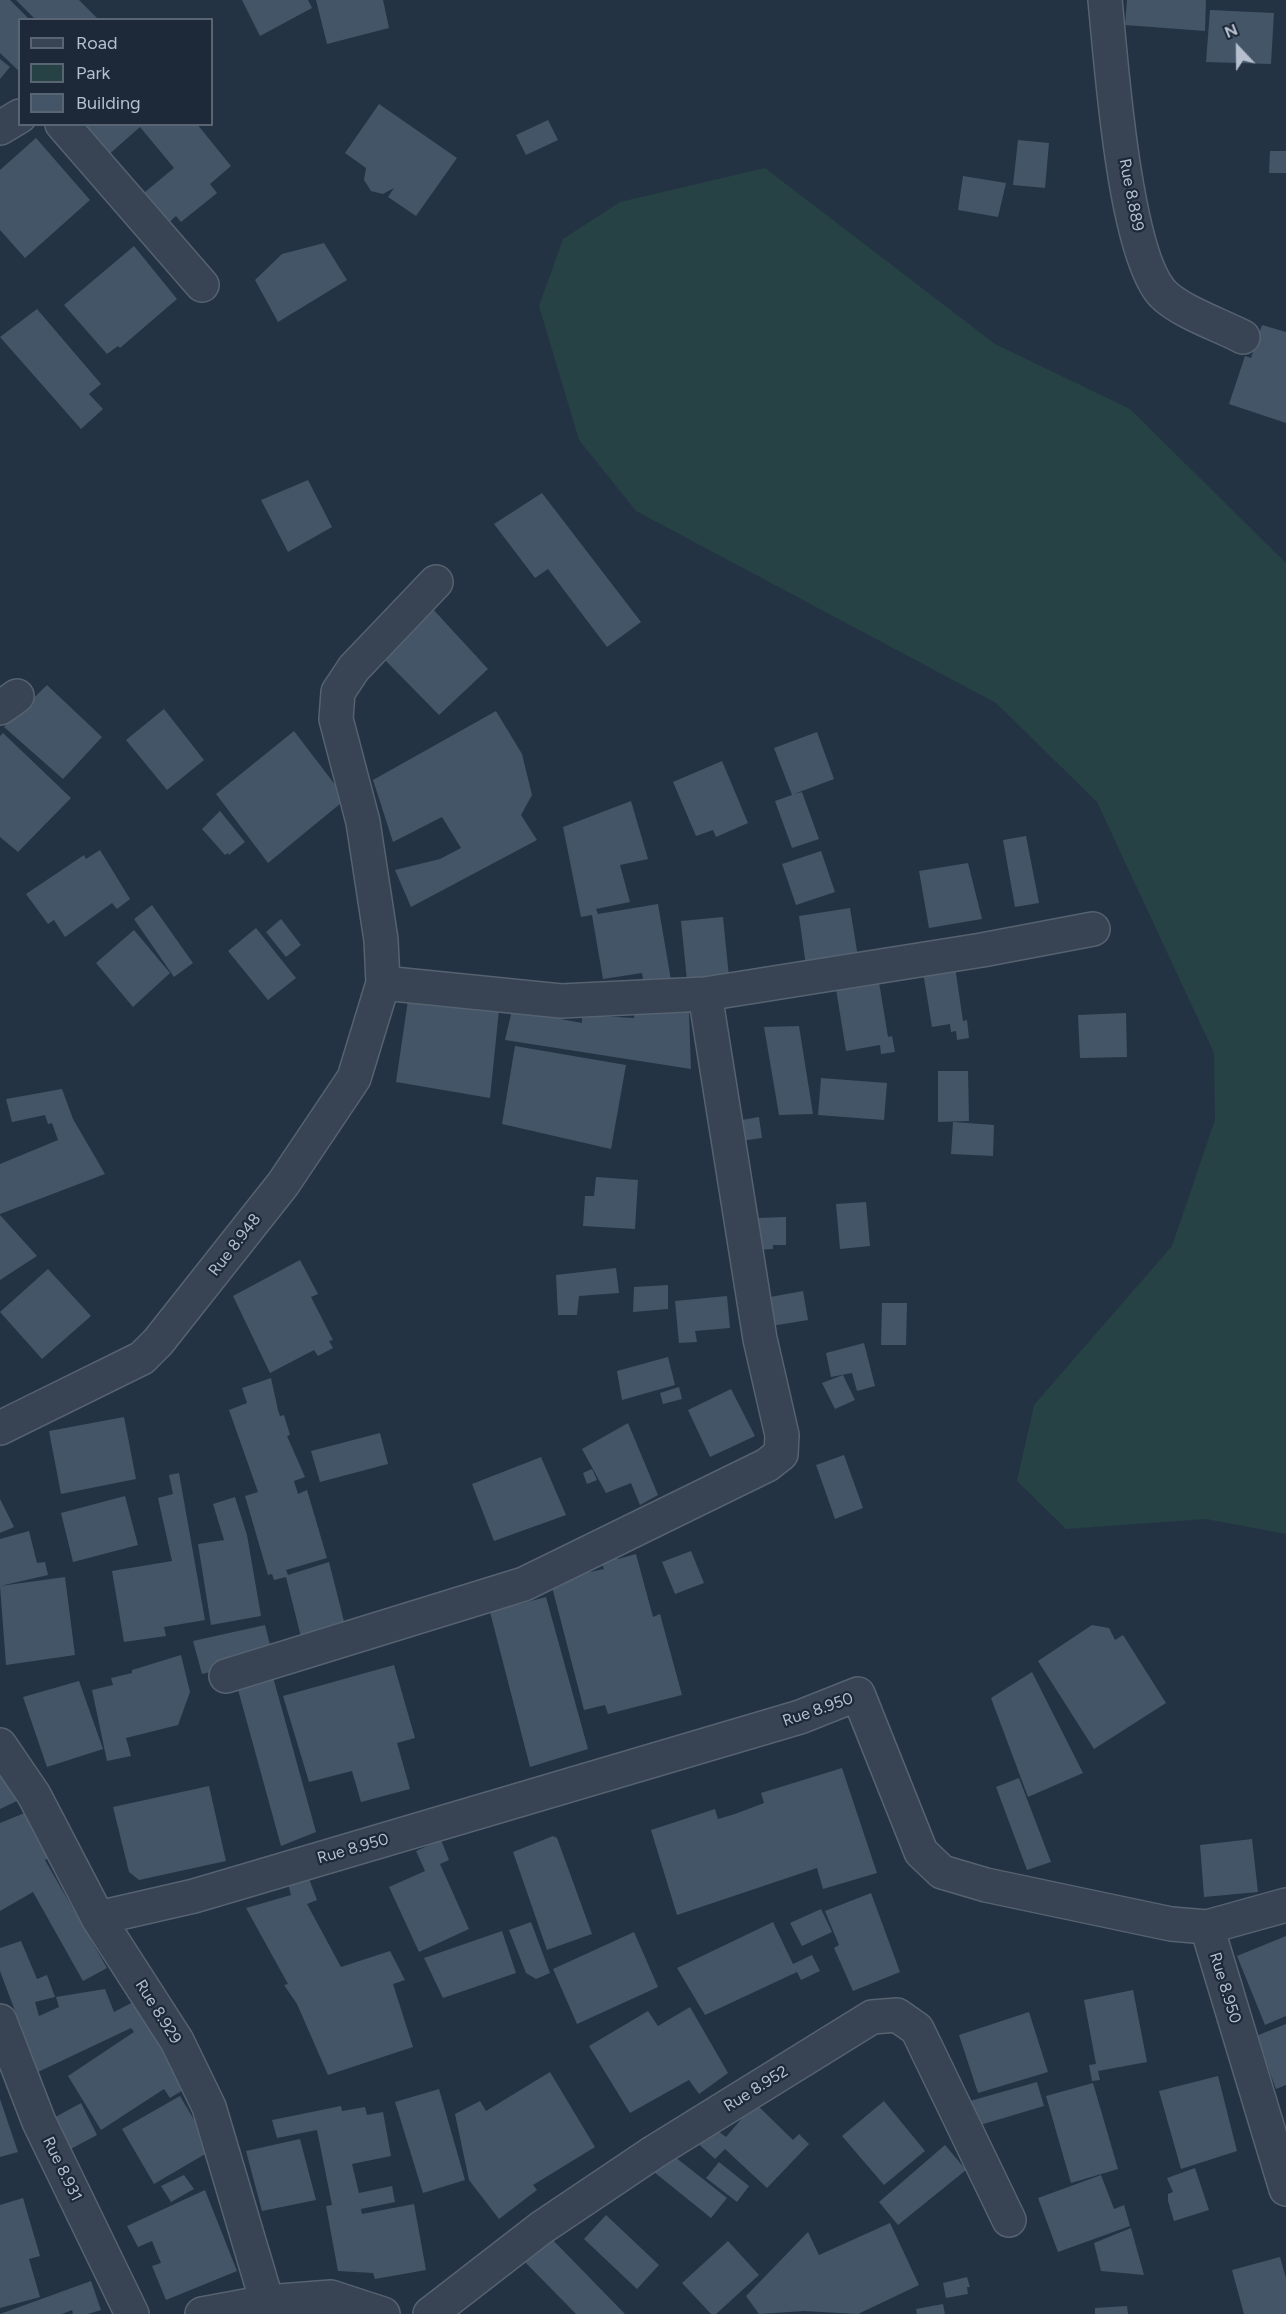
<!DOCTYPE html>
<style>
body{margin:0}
#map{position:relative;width:1286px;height:2314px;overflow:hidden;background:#233344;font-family:Figtree,sans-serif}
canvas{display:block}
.legend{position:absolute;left:18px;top:18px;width:195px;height:108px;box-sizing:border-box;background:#1d2938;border:2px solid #5a6574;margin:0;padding:8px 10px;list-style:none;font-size:18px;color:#b5bfcd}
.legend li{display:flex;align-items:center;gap:12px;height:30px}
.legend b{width:30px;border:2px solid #5a6574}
.north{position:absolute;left:1208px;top:18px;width:60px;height:60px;-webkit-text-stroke:4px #1d2938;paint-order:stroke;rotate:338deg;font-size:16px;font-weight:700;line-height:24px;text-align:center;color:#b5bfcd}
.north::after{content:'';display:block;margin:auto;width:21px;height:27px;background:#b5bfcd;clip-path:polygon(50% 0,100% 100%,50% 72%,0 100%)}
</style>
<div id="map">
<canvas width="1286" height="2314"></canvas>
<ul class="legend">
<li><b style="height:8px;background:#384453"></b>Road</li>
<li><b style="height:16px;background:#264244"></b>Park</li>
<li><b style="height:16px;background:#445568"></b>Building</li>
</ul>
<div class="north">N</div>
</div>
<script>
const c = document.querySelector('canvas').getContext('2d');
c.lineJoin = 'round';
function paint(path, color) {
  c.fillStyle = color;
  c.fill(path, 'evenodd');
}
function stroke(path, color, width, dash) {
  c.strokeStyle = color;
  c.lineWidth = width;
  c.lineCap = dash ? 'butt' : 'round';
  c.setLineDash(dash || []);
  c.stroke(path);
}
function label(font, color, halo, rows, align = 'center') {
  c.font = font + ' Figtree,sans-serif';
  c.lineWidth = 4.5;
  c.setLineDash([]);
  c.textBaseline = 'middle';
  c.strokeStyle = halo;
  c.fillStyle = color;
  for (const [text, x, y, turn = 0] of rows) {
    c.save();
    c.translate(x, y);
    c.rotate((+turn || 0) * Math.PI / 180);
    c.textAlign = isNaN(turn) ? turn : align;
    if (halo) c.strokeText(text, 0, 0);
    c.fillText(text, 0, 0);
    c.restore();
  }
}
const green = new Path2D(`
 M765,168L995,344L1130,409L1286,563V1534L1206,1519L1066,1529L1017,1481L1034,1405L1172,1246L1215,1120L1214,1053L1097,802L996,703L636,511L579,440L539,306L563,239L620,202Z`);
const building = new Path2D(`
 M0,0H10L30,20H20V72L0,53Z
 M16,0H79L99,20H36Z
 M242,0H308L312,8L260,36Z
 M316,0H383L389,28L327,44Z
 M1127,0H1206L1205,31L1125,25Z
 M1210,10L1274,13L1271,64L1206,62Z
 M0,59L10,67L0,79Z
 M379,104L457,158L416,216L388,197L394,188L383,194L371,191L364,180L366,168L345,153Z
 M548,120L558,140L526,155L516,135Z
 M79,124H197L231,166L210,184L217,193L181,222L176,216L166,225L139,197L174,168L140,127L106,157Z
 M36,138L90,200L25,258L0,230V170Z
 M1018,140L1049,143L1045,188L1013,185Z
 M1270,151H1286V173H1269Z
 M963,176L1006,183L998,217L958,210Z
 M324,243L347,280L278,322L255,280L282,254Z
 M134,246L177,299L120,348L118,346L107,354L64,305Z
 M37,309L101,384L89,394L103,409L81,429L0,337Z
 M1262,325L1286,332V423L1229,404L1245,356L1251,358Z
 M308,480L332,527L288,552L261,500Z
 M542,493L641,622L607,647L548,569L535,578L494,524Z
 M431,607L488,669L439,715L382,657Z
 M47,685L102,737L63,779L4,727Z
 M164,709L204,760L167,790L126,740Z
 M496,711L522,754L532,795L521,815L537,840L411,907L395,870L440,859L461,848L442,817L393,842L373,780Z
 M294,731L346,799L268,863L216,794Z
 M817,732L834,779L794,794L802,792L819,839L792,848L775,801L792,795L774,748Z
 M3,733L71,798L18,852L0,837V736Z
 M722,761L748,823L716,837L713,830L696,836L673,782Z
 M631,801L648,859L620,865L630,902L596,909L598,914L658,904L672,986L645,991L642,973L603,979L592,915L581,917L563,827Z
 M220,811L245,842L229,855L228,853L225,855L202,829Z
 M1026,836L1039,903L1015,907L1003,840Z
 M100,850L130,899L117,909L112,903L65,937L54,920L48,924L26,894L84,855L86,859Z
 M821,851L835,892L796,905L782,864Z
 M968,863L982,919L929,928L919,871Z
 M152,905L193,963L174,977L134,919Z
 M850,908L858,957L806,966L799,916Z
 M723,917L730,987L688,991L681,921Z
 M281,919L301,945L286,957L266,932Z
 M256,928L296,978L268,1000L228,951Z
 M134,930L170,973L133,1007L96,963Z
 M954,960L963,1021L967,1020L969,1038L957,1040L956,1031L951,1032L950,1024L932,1027L922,966Z
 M878,976L888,1037L892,1036L895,1052L881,1054L880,1045L846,1051L835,983Z
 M408,1000L499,1010L490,1098L396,1082Z
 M635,1009L689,1013L691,1069L505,1040L512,1010L582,1023V1015L634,1018Z
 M1126,1013L1127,1057L1080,1058L1078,1015Z
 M799,1026L813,1114L779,1115L764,1027Z
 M515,1046L626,1065L611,1149L502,1124Z
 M938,1071H968L969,1121L938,1122Z
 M821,1078L887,1083L884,1120L818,1115Z
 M62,1089L73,1119L105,1174L0,1214V1164L58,1140L52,1123L48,1124L45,1115L12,1122L6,1099Z
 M759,1117L762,1138L740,1141L736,1121Z
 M953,1122L994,1125L993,1156L951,1154Z
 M596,1177L638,1180L635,1229L583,1226L585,1196H594Z
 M866,1202L870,1246L840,1249L836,1204Z
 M0,1215L37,1256L0,1280Z
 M786,1217V1245H773V1249L754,1250L756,1218Z
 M300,1260L318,1294L311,1297L333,1340L329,1341L333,1348L318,1356L314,1350L270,1373L233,1296Z
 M616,1268L619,1293L579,1296L577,1315H558L556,1275Z
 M48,1269L91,1316L42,1359L0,1312Z
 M668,1285V1309L633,1312L634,1287Z
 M803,1291L808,1320L765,1327L759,1299Z
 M727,1296L730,1328L695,1331L697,1342L679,1343L675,1301Z
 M882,1303H907L906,1345H881Z
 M864,1343L875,1386L857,1391L852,1373L831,1377L826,1353Z
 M668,1357L675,1385L622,1400L617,1371Z
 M843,1375L855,1400L835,1409L822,1383Z
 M271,1378L278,1410L280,1416L284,1415L290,1435L287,1436L305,1477L294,1481L298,1494L307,1490L327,1558L286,1570L288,1575L329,1562L347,1633L304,1649L286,1577L274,1580L272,1574L268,1575L245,1496L258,1492L229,1410L247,1403L242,1388Z
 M679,1387L682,1399L663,1404L660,1393Z
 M731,1389L755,1436L710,1457L688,1410Z
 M124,1417L136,1479L61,1494L49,1431Z
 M628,1423L658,1495L640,1505L631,1483L606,1493L582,1449Z
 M380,1433L388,1464L320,1482L311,1451Z
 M844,1455L863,1508L835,1519L816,1465Z
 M541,1457L566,1515L494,1541L472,1484Z
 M592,1469L597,1480L587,1484L583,1473Z
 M179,1473L205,1620L164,1627L166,1636L124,1642L112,1571L172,1561L158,1498L173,1494L169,1475Z
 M125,1496L138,1545L73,1562L61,1513Z
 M235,1497L247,1535L261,1616L211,1625L198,1544L224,1540L213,1504Z
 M0,1499L14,1527L0,1533Z
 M29,1531L37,1563L45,1562L48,1575L0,1586V1539Z
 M613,1551L618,1559L636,1554L653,1617L660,1614L682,1695L608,1714L605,1705L584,1710L552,1587L575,1579L572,1571L586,1566L590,1572L604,1569L600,1559Z
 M691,1551L704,1583L675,1594L662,1562Z
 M65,1577L75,1655L6,1665L0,1586Z
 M546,1597L588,1749L530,1767L490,1612Z
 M265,1625L273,1657L202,1674L193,1641Z
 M1092,1625L1109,1628L1115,1640L1123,1635L1166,1703L1094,1749L1038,1661Z
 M181,1655L190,1692L178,1725L126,1738L131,1756L107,1761L92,1690L113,1685L111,1678L132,1673V1670Z
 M394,1665L415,1738L397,1743L410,1789L361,1802L352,1771L309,1782L283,1696Z
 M1032,1672L1083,1773L1028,1797L991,1698Z
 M273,1677L316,1832L281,1846L237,1686Z
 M79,1681L103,1749L47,1767L23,1697Z
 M842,1768L877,1873L823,1889L817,1868L677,1915L651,1830L715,1809L718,1819L735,1814L764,1803L761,1793Z
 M7,1772L19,1800L0,1809V1776Z
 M1019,1778L1051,1862L1027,1870L996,1787Z
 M209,1786L226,1861L139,1880L129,1872L113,1807Z
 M27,1812L51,1857L45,1860L107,1968L83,1981L33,1892L0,1911V1823Z
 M553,1836L557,1838L592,1934L547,1950L513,1852Z
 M1252,1839L1258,1892L1204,1897L1200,1845Z
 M441,1840L449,1860L440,1864L469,1929L419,1952L389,1887L425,1871L416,1851Z
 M307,1873L317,1900L307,1904L341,1967L390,1951L405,1980L393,1984L413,2047L328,2075L297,2004L284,1985L288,1984L246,1908L291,1895L287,1880Z
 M871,1893L900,1972L853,1991L834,1948L839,1945L825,1911Z
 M821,1909L832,1932L802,1946L790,1923Z
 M531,1922L550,1973L536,1979L526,1973L509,1930Z
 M773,1922L793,1964L812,1955L820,1971L801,1980L797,1972L705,2015L677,1968Z
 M502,1931L516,1973L443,1998L424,1958Z
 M634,1932L658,1987L577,2024L553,1969Z
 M1286,1936V2016L1265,2025L1237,1956Z
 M21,1941L37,1979L47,1975L55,1997L35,2002L39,2016L59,2007L56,1997L105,1989L114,2012L135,2001L190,2086L170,2098L164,2089L101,2130L68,2076L134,2032L131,2028L38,2072L0,1971V1948Z
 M1133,1990L1147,2062L1098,2071L1100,2080L1092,2081L1089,2065L1096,2064L1084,2000Z
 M690,2007L728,2073L699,2094L689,2080L630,2113L589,2046L648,2011L658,2026Z
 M1029,2012L1048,2072L978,2093L959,2035Z
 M1286,2024V2085L1276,2089L1256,2036Z
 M550,2072L595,2147L533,2185L537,2190L499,2219L469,2180L455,2114L480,2101L486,2111Z
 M1218,2076L1237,2151L1181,2169L1159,2091Z
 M1037,2082L1044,2106L970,2128L963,2103Z
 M1093,2083L1118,2169L1071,2183L1046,2096Z
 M439,2089L465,2180L423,2193L395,2102Z
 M180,2096L212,2150L154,2184L122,2129Z
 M0,2099L18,2152L0,2157Z
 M884,2101L925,2151L884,2185L842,2136Z
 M81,2103L97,2135L65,2152L50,2120Z
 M755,2103L793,2140L799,2134L809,2144L767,2188L725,2149L715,2159L693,2139L710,2125L726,2137Z
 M341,2106L342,2111L365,2107L367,2115L383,2112L391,2156L352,2164L359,2193L392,2186L395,2202L361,2209L362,2214L414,2204L426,2270L375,2279L373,2273L338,2271L326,2206L332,2205L317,2130L277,2138L272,2120Z
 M300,2139L316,2200L262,2211L246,2151Z
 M945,2145L966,2170L898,2225L879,2202Z
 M670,2153L727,2198L711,2218L654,2172Z
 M719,2162L749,2186L737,2202L706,2178Z
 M1195,2168L1209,2210L1174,2221L1168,2201V2194L1173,2192L1167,2178Z
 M184,2175L194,2189L171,2202L161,2186Z
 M1101,2175L1114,2209L1124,2205L1130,2226L1058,2252L1038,2198Z
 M205,2190L237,2271L166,2300L152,2266L161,2263L152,2241L138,2247L127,2226Z
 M23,2198L40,2256L29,2259L40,2297L0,2308V2205Z
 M606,2215L659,2265L637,2289L584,2239Z
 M890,2223L919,2285L858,2314L804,2311L759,2314L746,2296L808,2232L819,2255Z
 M1131,2228L1144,2275L1101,2271L1094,2243Z
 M548,2235L625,2314H576L523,2260Z
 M728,2241L759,2275L716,2314H711L682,2283Z
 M1280,2257L1286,2278V2314H1244L1232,2270Z
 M967,2277L970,2287H967L968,2294L946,2298L943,2283Z
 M91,2281L101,2310L88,2314H73L72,2310L62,2314H0Z
 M943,2304L945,2314H917L916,2309Z
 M1127,2306L1128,2314H1095V2308Z`);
const minor = new Path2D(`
 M1105,0C1111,60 1124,253 1163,294C1181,312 1220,325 1243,337
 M62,124L202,285
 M0,128L20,116
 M0,708L17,696
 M383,983L561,1001L705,994L982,950L1093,929
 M0,1428L142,1358L158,1342L283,1184L354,1078L383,983L381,940L363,822L336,719L338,692L354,668L436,582
 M226,1676L524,1584L767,1465L781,1454L782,1435L760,1339L705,994
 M0,1745L34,1795L98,1918L177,2041L209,2107L267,2302
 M98,1918L194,1896L800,1717L858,1694L921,1852L942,1872L986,1885L1171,1924L1207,1927L1286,2189
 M1207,1927L1286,1905
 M0,2021L39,2122L132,2314
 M202,2314L267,2302L331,2297L383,2314
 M430,2314L541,2228L654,2152L872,2017L897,2015L917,2029L1009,2220`);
const streetNames = [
 ["Rue 8.889",1131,195,79],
 ["Rue 8.948",235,1245,-52],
 ["Rue 8.950",818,1710,-19],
 ["Rue 8.950",353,1849,-16],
 ["Rue 8.950",1225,1988,73],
 ["Rue 8.929",158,2012,58],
 ["Rue 8.952",756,2089,-32],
 ["Rue 8.931",62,2169,64]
];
paint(green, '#264244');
paint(building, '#445568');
stroke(minor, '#566270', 36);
stroke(minor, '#384453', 33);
label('16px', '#b5bfcd', '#1d2938', streetNames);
</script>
